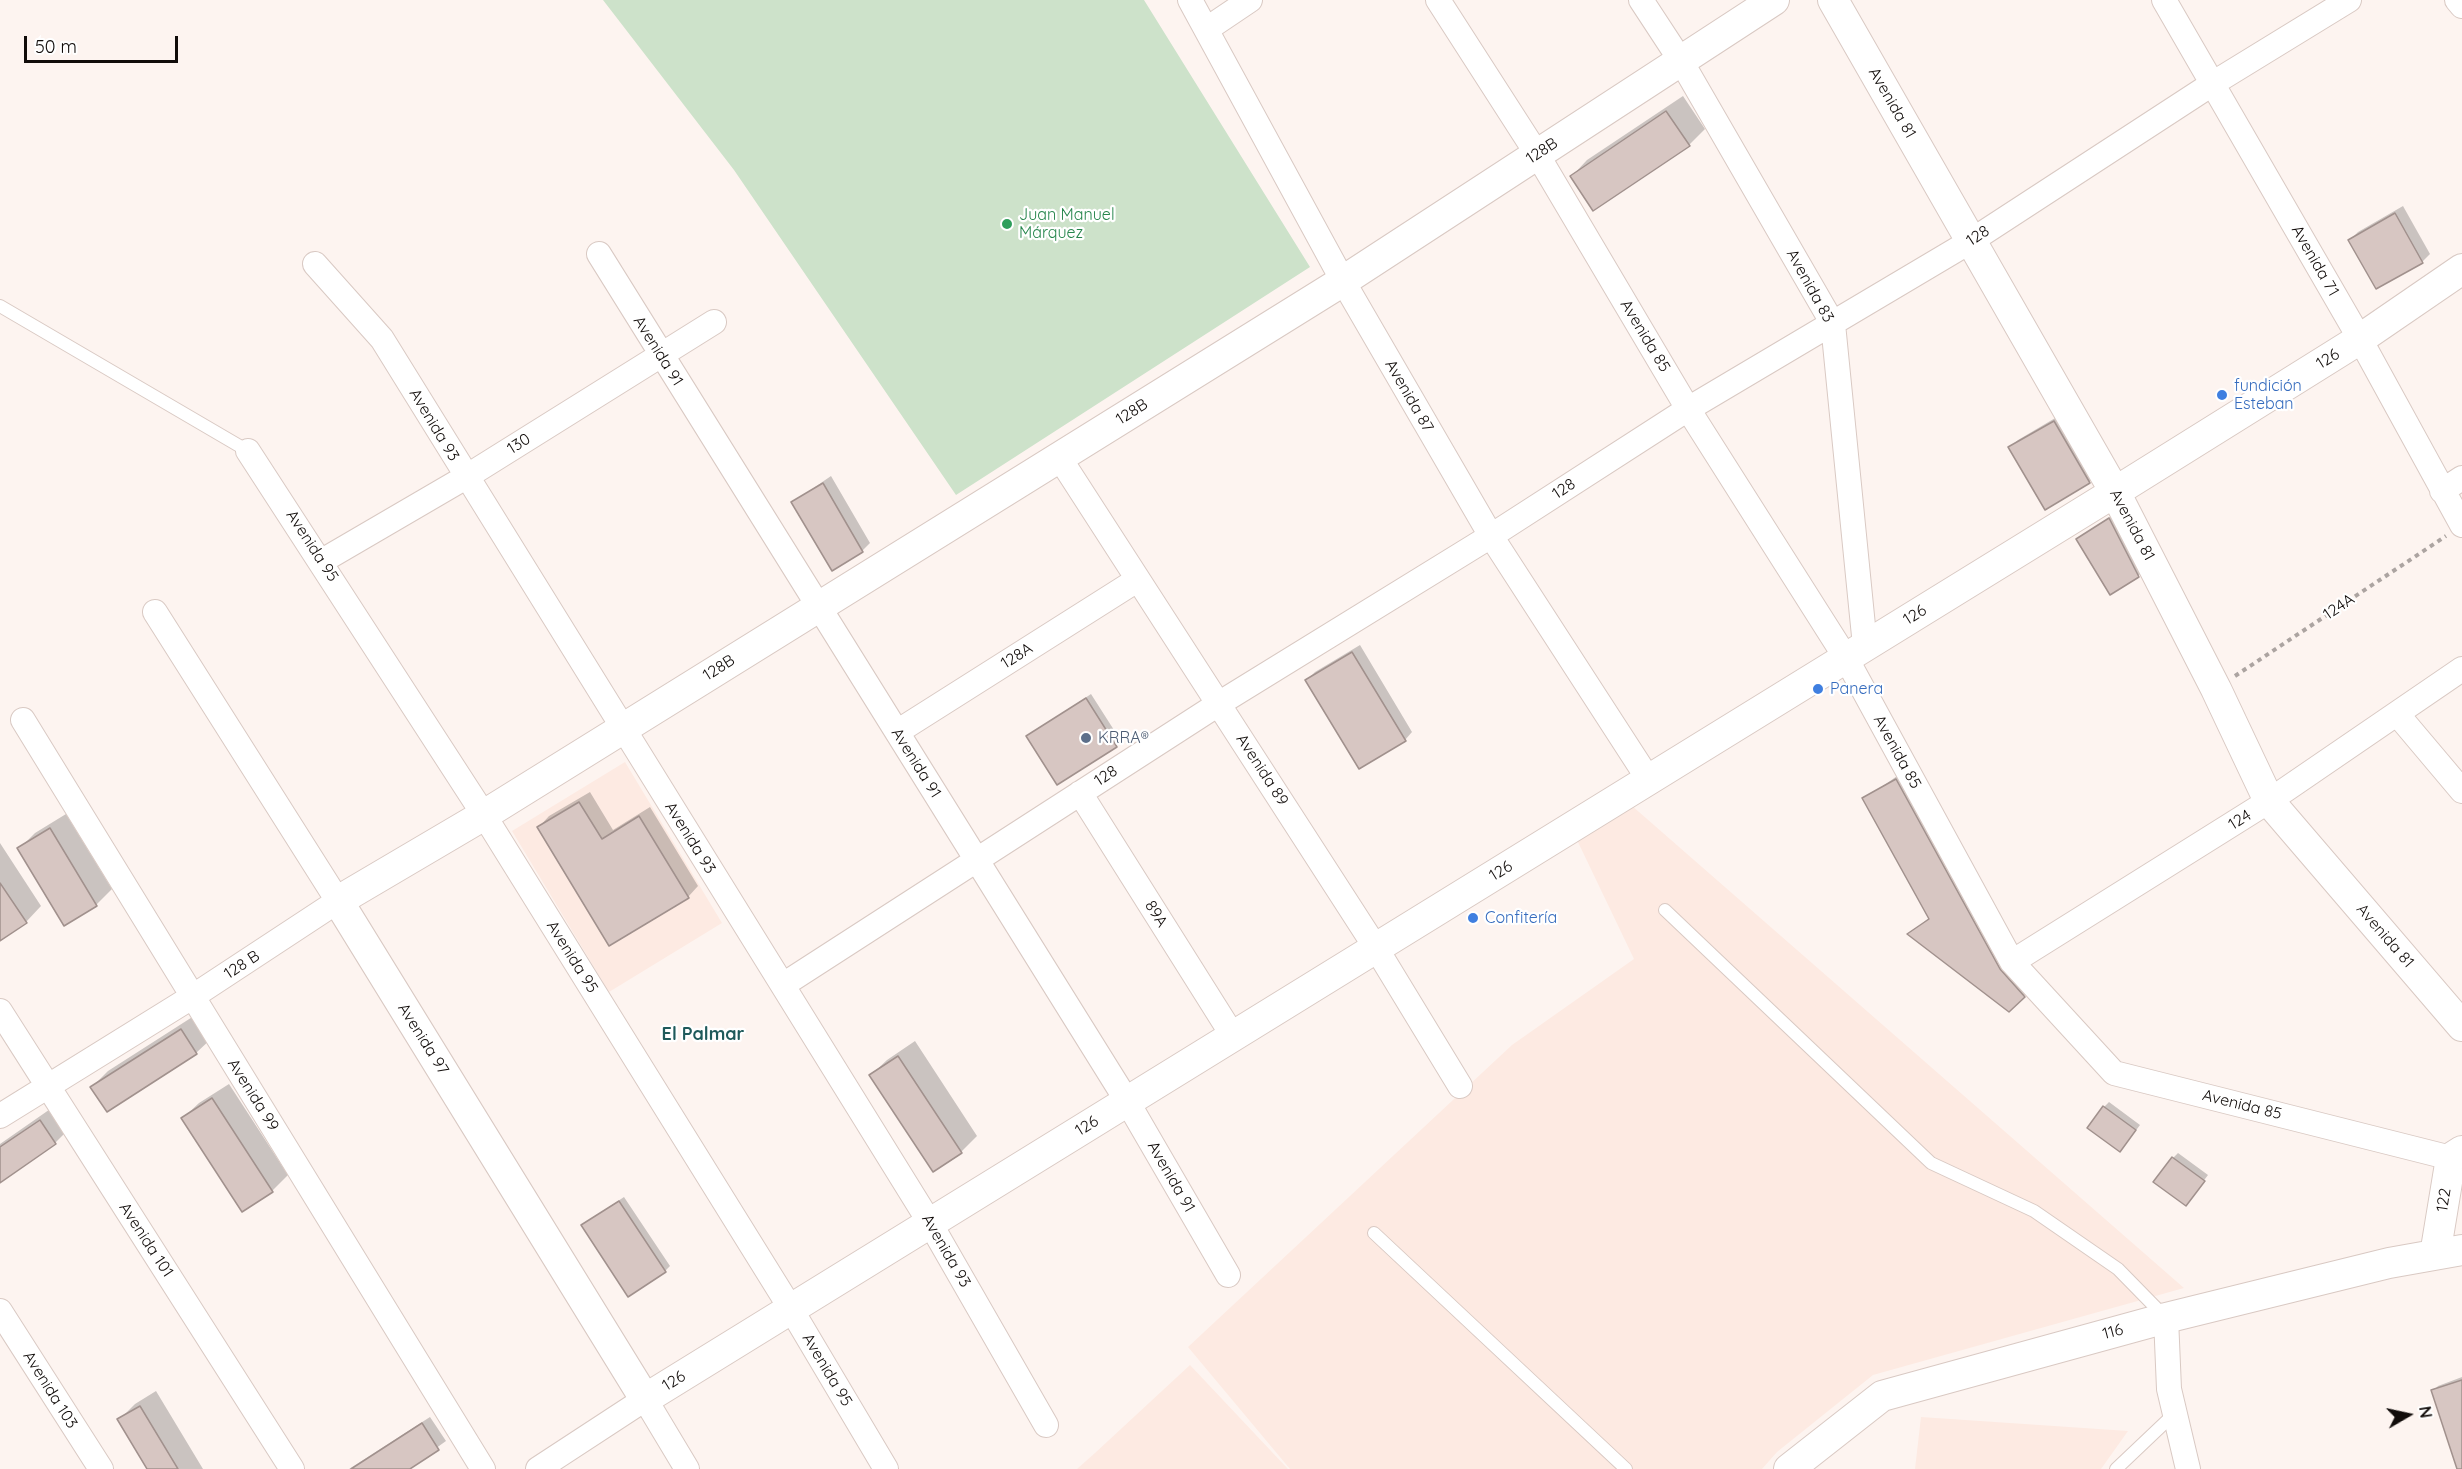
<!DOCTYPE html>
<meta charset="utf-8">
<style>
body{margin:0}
#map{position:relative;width:2462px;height:1469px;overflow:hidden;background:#fdf4f0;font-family:Quicksand,sans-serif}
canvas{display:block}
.north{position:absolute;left:2378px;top:1385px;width:60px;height:60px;-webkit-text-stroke:4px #fff;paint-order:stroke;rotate:81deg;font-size:16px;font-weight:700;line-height:24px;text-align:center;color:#110c0a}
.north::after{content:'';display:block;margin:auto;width:21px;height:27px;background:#110c0a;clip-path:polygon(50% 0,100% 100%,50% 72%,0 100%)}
.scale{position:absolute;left:24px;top:36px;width:154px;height:27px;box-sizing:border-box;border:3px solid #110c0a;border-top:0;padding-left:8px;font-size:18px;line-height:21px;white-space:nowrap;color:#110c0a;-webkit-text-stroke:4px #fff;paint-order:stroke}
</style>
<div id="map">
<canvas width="2462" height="1469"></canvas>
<div class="north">N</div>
<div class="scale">50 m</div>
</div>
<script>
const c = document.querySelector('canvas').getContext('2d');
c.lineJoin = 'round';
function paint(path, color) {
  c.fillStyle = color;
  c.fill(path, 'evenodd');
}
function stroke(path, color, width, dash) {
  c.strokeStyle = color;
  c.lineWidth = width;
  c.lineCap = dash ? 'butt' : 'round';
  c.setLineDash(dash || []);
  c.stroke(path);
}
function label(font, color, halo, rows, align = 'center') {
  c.font = font + ' Quicksand,sans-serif';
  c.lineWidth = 4.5;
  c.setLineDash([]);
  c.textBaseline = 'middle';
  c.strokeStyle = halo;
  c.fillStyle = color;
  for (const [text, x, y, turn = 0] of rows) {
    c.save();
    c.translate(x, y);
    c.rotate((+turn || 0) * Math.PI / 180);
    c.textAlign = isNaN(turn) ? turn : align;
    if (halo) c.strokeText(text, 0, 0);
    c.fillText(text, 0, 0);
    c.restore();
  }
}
const built = new Path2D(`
 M625,762L722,923L609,992L512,831Z
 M1631,805L2184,1288L1873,1375L1777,1452L1762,1469H1290L1188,1347L1512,1045L1634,959L1577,840Z
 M1190,1365L1288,1469H1077L1095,1453Z
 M1921,1417L2128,1431L2101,1469H1915Z`);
const green = new Path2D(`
 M603,0H1144L1310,267L956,495L734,170Z`);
const shadow = new Path2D(`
 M1683,96L1705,129L1689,145L1572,176L1587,160Z
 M2403,206L2430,254L2422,262L2350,240L2358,232Z
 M2062,414L2097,474L2089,482L2010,447L2018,440Z
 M831,476L870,543L862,551L793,502Z
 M2117,512L2146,568L2138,576L2078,539Z
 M1360,645L1412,732L1405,740L1307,680L1315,672Z
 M1091,694L1121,741L1116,746L1028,736Z
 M1903,772L2031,989L2009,1010L1909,934L1930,917L1864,799Z
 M590,792L613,830L650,807L698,886L688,897L539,827L549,816Z
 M66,814L112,889L96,905L19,849L35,833Z
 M0,843L41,906L26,922L0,939Z
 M197,1014L212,1038L196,1053L92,1087L108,1071Z
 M915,1041L977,1136L961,1152L934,1170L871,1075L887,1060Z
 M229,1084L288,1175L272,1191L183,1118L199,1103Z
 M2109,1102L2140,1125L2125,1145L2104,1107Z
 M56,1105L71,1127L55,1143L0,1181V1144Z
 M2178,1153L2208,1175L2186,1204L2173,1158Z
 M624,1197L670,1266L665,1271L588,1221Z
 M2462,1377V1468L2433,1391L2438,1386Z
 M156,1391L203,1469H149L119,1420L135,1404Z
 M430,1417L446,1441L407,1469H349Z`);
const building = new Path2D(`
 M1666,111L1690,146L1593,211L1570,176Z
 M2395,213L2423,263L2376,289L2348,240Z
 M2054,421L2090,483L2045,510L2008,447Z
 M823,483L863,552L832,571L791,502Z
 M2109,518L2139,577L2110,595L2076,539Z
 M1352,652L1406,741L1359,769L1305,680Z
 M1086,698L1117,747L1057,785L1026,736Z
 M1896,779L2000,969L2025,997L2009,1012L1907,934L1929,919L1862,798Z
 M579,802L602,839L639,816L689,898L609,946L537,827Z
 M50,828L97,906L64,926L17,848Z
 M0,883L27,923L0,941Z
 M181,1029L197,1054L107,1112L90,1087Z
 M898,1056L962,1153L933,1172L869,1075Z
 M212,1098L273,1192L242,1212L181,1118Z
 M2103,1106L2136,1130L2120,1152L2087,1128Z
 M40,1120L56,1144L0,1183V1147Z
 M2172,1157L2205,1181L2186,1206L2153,1182Z
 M619,1201L666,1272L628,1297L581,1225Z
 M2462,1380V1469H2457L2431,1390Z
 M140,1406L178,1469H147L117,1419Z
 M422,1423L439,1450L410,1469H351Z`);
const path = new Path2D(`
 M2235,676L2446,536`);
const service = new Path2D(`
 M0,306L248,451
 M1665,910L1931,1163L2034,1211L2118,1269L2165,1317
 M1374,1233L1626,1469
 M2116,1469L2174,1414V1411`);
const minor = new Path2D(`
 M1190,0L1343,281L1491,536L1649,780
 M1438,0L1537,154L1688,409L1846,658L2012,962L2114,1073L2451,1158
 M1641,0L1681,61L1833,324L1865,646
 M2164,0L2360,339L2462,525
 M2457,0L2462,6
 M1207,29L1250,0
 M599,254L1127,1101L1228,1275
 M315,264L382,339L930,1223L1046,1425
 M248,451L484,815L791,1309L886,1469
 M1059,457L1376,948L1460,1086
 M2442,491L2462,478
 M322,561L466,477L714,322
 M2398,715L2462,791
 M23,720L483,1469
 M897,732L1137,580
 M1080,793L1233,1036
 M2012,962L2269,801L2462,669
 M783,985L1220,703L1491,536L1688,409L1971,241L2212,84L2349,0
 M0,1011L292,1469
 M0,1116L192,997L338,901L155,612
 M0,1311L101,1469
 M2166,1318L2169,1389L2188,1469
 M538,1469L645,1399L687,1469`);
const tertiary = new Path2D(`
 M1774,0L1343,281L484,815L338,901L645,1399L2115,492L2360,339L2462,269
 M1833,0L2115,492L2216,689L2269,801L2462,1026
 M2435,1255L2451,1158L2462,1151
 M1789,1469L1882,1396L2166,1318L2389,1263L2462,1250`);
const markers = [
 [1007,224,6,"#2e9e5b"],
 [2222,395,6,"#3f7fe0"],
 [1818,689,6,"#3f7fe0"],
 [1086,738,6,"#5c6f8a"],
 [1473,918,6,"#3f7fe0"]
];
const streetNames = [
 ["Avenida 81",1892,103,60],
 ["128B",1542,151,-33],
 ["128",1978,236,-33],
 ["Avenida 71",2315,261,60],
 ["Avenida 83",1810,286,61],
 ["Avenida 85",1645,336,59],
 ["Avenida 91",658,351,58],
 ["126",2328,359,-32],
 ["Avenida 87",1409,396,60],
 ["128B",1132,412,-32],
 ["Avenida 93",434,425,59],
 ["130",519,444,-32],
 ["128",1564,489,-33],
 ["Avenida 81",2132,525,62],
 ["Avenida 95",312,546,57],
 ["124A",2339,607,-34],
 ["126",1915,615,-32],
 ["128A",1017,656,-32],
 ["128B",719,668,-32],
 ["Avenida 85",1897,752,61],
 ["Avenida 91",916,763,58],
 ["Avenida 89",1262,770,57],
 ["128",1106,776,-33],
 ["124",2240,820,-32],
 ["Avenida 93",690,838,58],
 ["126",1501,871,-32],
 ["89A",1156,914,58],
 ["Avenida 81",2385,936,49],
 ["Avenida 95",572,957,58],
 ["128 B",242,965,-33],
 ["Avenida 97",423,1039,58],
 ["Avenida 99",253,1095,58],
 ["Avenida 85",2242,1105,14],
 ["126",1087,1126,-32],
 ["Avenida 91",1171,1177,60],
 ["122",2444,1200,-81],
 ["Avenida 101",146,1240,57],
 ["Avenida 93",946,1251,60],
 ["116",2113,1332,-15],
 ["Avenida 95",827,1370,59],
 ["126",674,1381,-32],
 ["Avenida 103",50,1390,58]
];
const leisureNames = [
 ["Juan Manuel",1019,215],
 ["Márquez",1019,233]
];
const shopNames = [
 ["fundición",2234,386],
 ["Esteban",2234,404],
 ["Panera",1830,689],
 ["Confitería",1485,918]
];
const serviceNames = [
 ["KRRA®",1098,738]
];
const neighbourhoodNames = [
 ["El Palmar",703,1035]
];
paint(built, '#fdeae2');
paint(green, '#cde2ca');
paint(shadow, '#0003');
paint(building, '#d7c6c2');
stroke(building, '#a1918d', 1.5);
stroke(service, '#d9c9c3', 14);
stroke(minor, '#d9c9c3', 26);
stroke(tertiary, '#d9c9c3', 32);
stroke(path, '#aca4a1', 4, [4.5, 4.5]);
stroke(service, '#fff', 12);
stroke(minor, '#fff', 24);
stroke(tertiary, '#fff', 30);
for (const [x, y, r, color] of markers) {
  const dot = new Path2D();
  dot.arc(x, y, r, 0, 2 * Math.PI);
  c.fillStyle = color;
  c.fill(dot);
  stroke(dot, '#fff', 2);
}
label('16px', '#110c0a', '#fff', streetNames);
label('16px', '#27864d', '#fff', leisureNames, 'left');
label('16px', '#366cbe', '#fff', shopNames, 'left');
label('16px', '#4e5e75', '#fff', serviceNames, 'left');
label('bold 18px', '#1f5a5b', '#fff', neighbourhoodNames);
</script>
